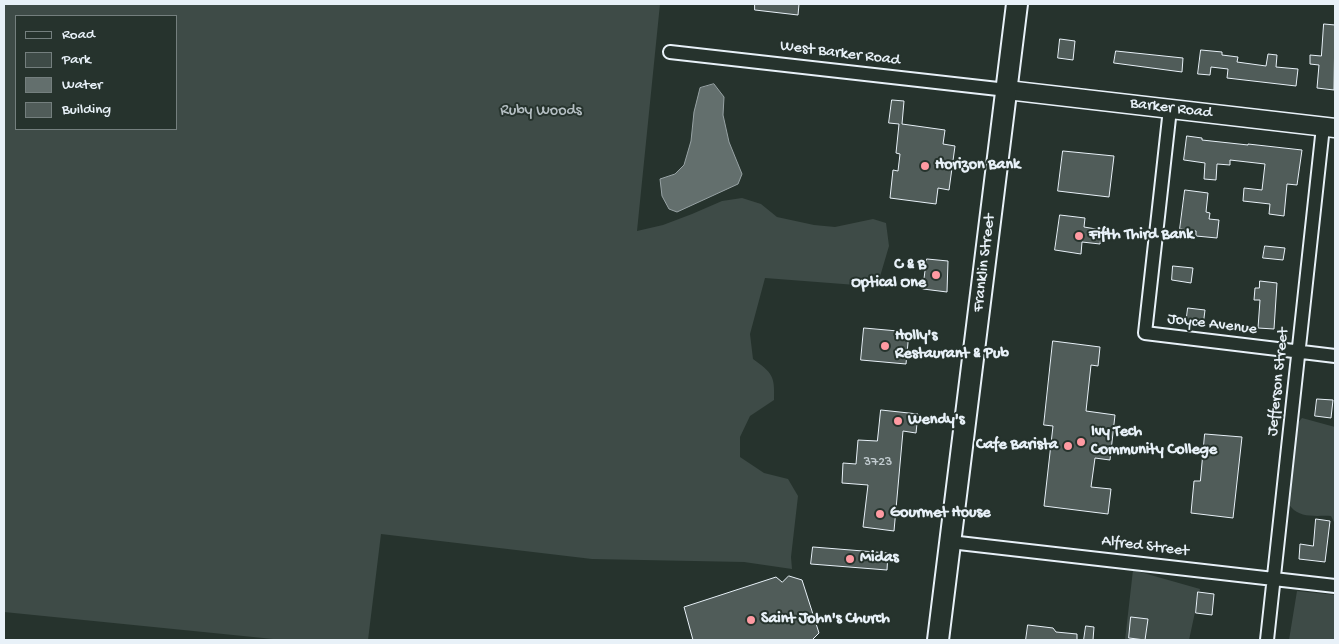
<!DOCTYPE html>
<style>
body{margin:0}
#map{position:relative;width:1339px;height:644px;overflow:hidden;background:#26332d;font-family:"Gochi Hand",sans-serif}
canvas{display:block}
.frame{position:absolute;inset:0;border:5px solid #e8f1f8;pointer-events:none}
.legend{position:absolute;left:15px;top:15px;width:162px;height:115px;box-sizing:border-box;background:#26332d;border:1px solid #747f7e;margin:0;padding:6px 9px;list-style:none;font-size:15px;color:#e8f1f8}
.legend li{display:flex;align-items:center;gap:10px;height:25px}
.legend b{width:25px;border:1px solid #747f7e}
</style>
<div id="map">
<canvas width="1339" height="644"></canvas>
<div class="frame"></div>
<ul class="legend">
<li><b style="height:6px;background:#26332d"></b>Road</li>
<li><b style="height:14px;background:#3e4b47"></b>Park</li>
<li><b style="height:14px;background:#636f6d"></b>Water</li>
<li><b style="height:14px;background:#505c59"></b>Building</li>
</ul>
</div>
<script>
const c = document.querySelector('canvas').getContext('2d');
c.lineJoin = 'round';
function paint(path, color) {
  c.fillStyle = color;
  c.fill(path, 'evenodd');
}
function stroke(path, color, width, dash) {
  c.strokeStyle = color;
  c.lineWidth = width;
  c.lineCap = dash ? 'butt' : 'round';
  c.setLineDash(dash || []);
  c.stroke(path);
}
function label(font, color, halo, rows, align = 'center') {
  c.font = font + ' "Gochi Hand",sans-serif';
  c.lineWidth = 4;
  c.setLineDash([]);
  c.textBaseline = 'middle';
  c.strokeStyle = halo;
  c.fillStyle = color;
  for (const [text, x, y, turn = 0] of rows) {
    c.save();
    c.translate(x, y);
    c.rotate((+turn || 0) * Math.PI / 180);
    c.textAlign = isNaN(turn) ? turn : align;
    if (halo) c.strokeText(text, 0, 0);
    c.fillText(text, 0, 0);
    c.restore();
  }
}
const green = new Path2D(`
 M4,4H660L637,231L663,225L692,214L722,201L742,198L761,204L777,217L814,225L835,227L873,219L886,223L889,246L879,280L856,285L765,278L750,334L753,359C772,373 775,375 774,400L750,416L740,437V457L764,473L788,479L798,496L791,557L792,569L744,562L592,559L381,534L368,640H283L4,612ZM16,16H176V129H16Z
 M1302,418L1335,427V524L1331,516C1318,515 1301,519 1291,507C1285,499 1291,486 1292,477C1293,457 1287,433 1302,418Z
 M1133,570L1200,589L1189,640H1125Z
 M1297,591L1335,595V640H1289Z`);
const water = new Path2D(`
 M714,84L724,97L723,115L729,142L742,174L738,184L677,212L669,209L662,196L660,179L675,174L684,165L691,141L694,112L700,88Z`);
const building = new Path2D(`
 M755,4H799L798,15L755,10Z
 M1324,24L1335,25L1334,90L1317,88L1319,65L1310,64V55L1321,56Z
 M1060,39L1075,41L1073,60L1058,58Z
 M1201,50L1222,52V55L1238,57L1237,62L1266,66L1268,54L1277,55L1276,67L1298,69L1296,86L1227,78L1228,69L1211,67L1210,75L1198,74Z
 M1116,51L1183,58L1182,72L1114,63Z
 M892,100L904,101L902,124L945,130L943,144L955,146L949,190L938,188L936,204L890,198L893,170L898,171L900,154L896,153L899,124L889,123Z
 M1187,136L1202,138V140L1248,145V144L1302,150L1297,185L1287,184L1284,216L1269,214L1270,204L1243,201L1244,188L1262,190L1265,164L1230,160V165L1217,164L1216,180L1204,179L1205,163L1184,160Z
 M1063,151L1114,156L1109,197L1058,191Z
 M1185,190L1208,193L1206,212L1210,213L1209,219L1219,220L1217,238L1196,236V231L1180,229Z
 M1060,215L1085,218L1084,227L1102,230L1100,244L1082,242L1081,254L1055,250Z
 M1265,246L1285,248L1283,260L1263,258Z
 M927,259L948,261L947,292L923,289Z
 M1173,266L1193,268L1191,283L1172,280Z
 M1260,281L1277,283L1274,329L1258,328L1260,300H1254L1255,288H1259Z
 M1188,308L1205,310L1203,326L1186,324Z
 M864,328L909,332L906,364L861,360Z
 M1053,341L1100,347L1098,366L1091,365L1086,411L1115,415L1110,460L1095,458L1091,487L1111,489L1108,514L1044,506L1053,426L1044,425Z
 M1317,399L1333,400L1331,418L1315,416Z
 M881,410L918,414L916,433L903,431L894,531L863,527L868,485L842,483L843,463L856,464L858,440L877,441Z
 M1205,434L1242,437L1233,518L1191,513L1194,481H1200Z
 M1316,519L1330,521L1325,562L1299,559L1300,544L1313,546Z
 M813,547L888,553L887,570L811,564Z
 M789,576L802,580L819,633L812,640H693L684,607L776,577L782,582Z
 M1198,592L1214,594L1212,615L1196,613Z
 M1131,617L1148,619L1145,640L1129,638Z
 M1028,625L1053,628L1056,632L1077,634V640H1026Z
 M1086,626L1094,627L1093,640H1084Z`);
const street = new Path2D(`
 M670,52L1007,90
 M1170,109L1145,333L1335,356
 M950,542L1335,586
 M1267,640L1323,127`);
const secondary = new Path2D(`
 M1007,90L1335,128`);
const primary = new Path2D(`
 M938,640L1017,4`);
const markers = [
 [925,166,5,"#ff9aa2"],
 [1079,236,5,"#ff9aa2"],
 [936,275,5,"#ff9aa2"],
 [885,346,5,"#ff9aa2"],
 [898,421,5,"#ff9aa2"],
 [1081,442,5,"#ff9aa2"],
 [1068,446,5,"#ff9aa2"],
 [880,514,5,"#ff9aa2"],
 [850,559,5,"#ff9aa2"],
 [751,620,5,"#ff9aa2"]
];
const numberNames = [
 ["3723",878,463]
];
const streetNames = [
 ["West Barker Road",840,54,7],
 ["Barker Road",1171,109,7],
 ["Franklin Street",985,263,-83],
 ["Joyce Avenue",1212,325,7],
 ["Jefferson Street",1279,382,-84],
 ["Alfred Street",1145,547,7]
];
const parkNames = [
 ["Ruby Woods",541,112]
];
const poiNames = [
 ["Horizon Bank",935,166],
 ["Fifth Third Bank",1089,236],
 ["C & B",926,266,"right"],
 ["Optical One",926,284,"right"],
 ["Holly's",895,337],
 ["Restaurant & Pub",895,355],
 ["Wendy's",908,421],
 ["Ivy Tech",1091,433],
 ["Community College",1091,451],
 ["Cafe Barista",1058,446,"right"],
 ["Gourmet House",890,514],
 ["Midas",860,559],
 ["Saint John's Church",761,620]
];
paint(green, '#3e4b47');
paint(water, '#636f6d');
stroke(water, '#98a3a5', 1);
paint(building, '#505c59');
stroke(building, '#e8f1f8', 1);
stroke(street, '#e8f1f8', 16);
stroke(secondary, '#e8f1f8', 21);
stroke(primary, '#e8f1f8', 24);
stroke(street, '#26332d', 12);
stroke(secondary, '#26332d', 18);
stroke(primary, '#26332d', 20);
for (const [x, y, r, color] of markers) {
  const dot = new Path2D();
  dot.arc(x, y, r, 0, 2 * Math.PI);
  c.fillStyle = color;
  c.fill(dot);
  stroke(dot, '#26332d', 2);
}
label('14px', '#c2ccd0', null, numberNames);
label('16px', '#e8f1f8', '#26332d', streetNames);
label('16px', '#b5bfc3', '#26332d', parkNames);
label('bold 16px', '#e8f1f8', '#26332d', poiNames, 'left');
</script>
